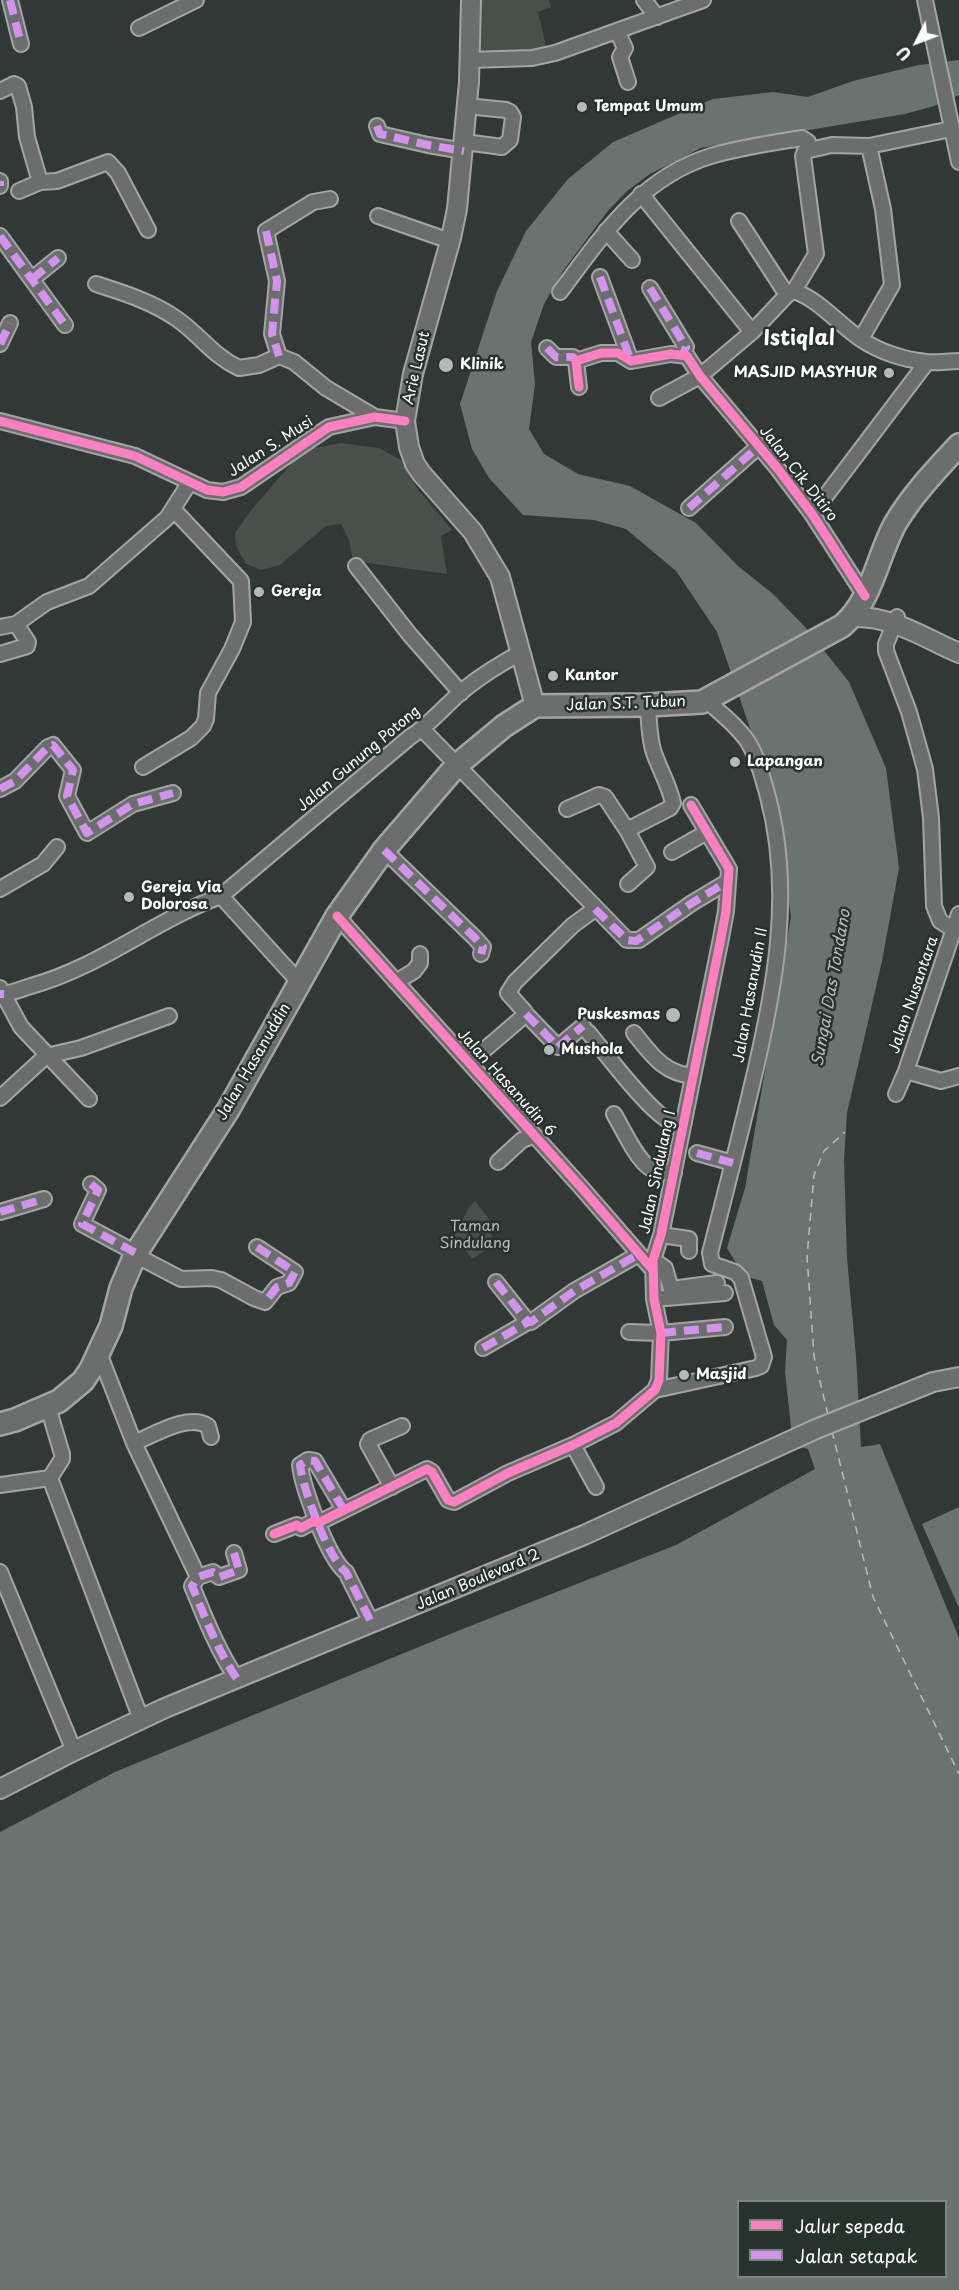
<!DOCTYPE html>
<style>
body{margin:0}
#map{position:relative;width:959px;height:2290px;overflow:hidden;background:#323835;font-family:"Playpen Sans",sans-serif}
canvas{display:block}
.legend{position:absolute;left:737px;top:2200px;width:210px;height:78px;box-sizing:border-box;background:#26332d;border:2px solid #7d8581;margin:0;padding:8px 10px;list-style:none;font-size:18px;color:#fff}
.legend li{display:flex;align-items:center;gap:12px;height:30px}
.legend b{width:30px;border:2px solid #7d8581}
.north{position:absolute;left:887px;top:12px;width:60px;height:60px;-webkit-text-stroke:4px #26332d;paint-order:stroke;rotate:228deg;font-size:16px;font-weight:700;line-height:24px;text-align:center;color:#fff}
.north::after{content:'';display:block;margin:auto;width:21px;height:27px;background:#fff;clip-path:polygon(50% 0,100% 100%,50% 72%,0 100%)}
</style>
<div id="map">
<canvas width="959" height="2290"></canvas>
<ul class="legend">
<li><b style="height:8px;background:#ff80c0"></b>Jalur sepeda</li>
<li><b style="height:8px;background:#d193ec"></b>Jalan setapak</li>
</ul>
<div class="north">U</div>
</div>
<script>
const c = document.querySelector('canvas').getContext('2d');
c.lineJoin = 'round';
function paint(path, color) {
  c.fillStyle = color;
  c.fill(path, 'evenodd');
}
function stroke(path, color, width, dash) {
  c.strokeStyle = color;
  c.lineWidth = width;
  c.lineCap = dash ? 'butt' : 'round';
  c.setLineDash(dash || []);
  c.stroke(path);
}
function label(font, color, halo, rows, align = 'center') {
  c.font = font + ' "Playpen Sans",sans-serif';
  c.lineWidth = 5;
  c.setLineDash([]);
  c.textBaseline = 'middle';
  c.strokeStyle = halo;
  c.fillStyle = color;
  for (const [text, x, y, turn = 0] of rows) {
    c.save();
    c.translate(x, y);
    c.rotate((+turn || 0) * Math.PI / 180);
    c.textAlign = isNaN(turn) ? turn : align;
    if (halo) c.strokeText(text, 0, 0);
    c.fillText(text, 0, 0);
    c.restore();
  }
}
const green = new Path2D(`
 M476,0H549L551,7L538,12L547,50L472,59Z
 M341,443L379,448L401,460L417,488L452,530L441,536L447,574L353,561L349,540L341,524L326,526L280,565L262,570L246,564L236,546L235,533L252,509L296,458L314,448Z
 M475,1201L489,1219L493,1245L472,1259L462,1245L459,1247L453,1239L469,1207Z`);
const water = new Path2D(`
 M959,60V95L934,106L905,114L701,148L650,174L627,191L607,212L563,271L544,304L531,342L535,384L529,429L544,454L578,474L630,486L696,523L738,566L773,594L807,629L849,682L886,768L899,868L882,961L847,1113L844,1160L847,1258L856,1356L861,1447L880,1444L959,1638V2290H0V1832L115,1772L460,1630L676,1545L815,1469L808,1449L793,1445L785,1372L787,1340L774,1325L762,1281L744,1276L727,1248L745,1188L791,917L774,798L717,632L676,571L626,529L594,520L523,515L489,478L472,449L460,404L497,291L526,231L568,179L613,142L713,99L773,92L808,97L853,81L919,65ZM738,2202H946V2276H738Z
 M959,1507V1608L922,1524Z`);
const ferry = new Path2D(`
 M828,1415L814,1356L807,1257L814,1175L824,1151L845,1132
 M832,1431L873,1597L959,1774`);
const minor = new Path2D(`
 M10,0L21,44
 M644,0L657,17
 M925,0L959,162
 M139,28L196,0
 M617,31L625,48L620,57L628,82
 M470,60L532,58L555,53L703,0
 M0,91L14,84L18,86L24,107L27,137L40,182L57,181L108,162L118,173L148,230
 M377,126L380,134L428,145L464,151
 M465,142L502,147L510,140L513,117L510,112L506,110L467,106
 M0,181V186
 M19,191L40,182
 M641,194L752,332
 M378,216L450,241
 M739,221L787,295
 M606,231L632,260
 M0,236L65,325
 M600,277L631,361
 M32,279L58,258
 M96,284C124,293 153,302 177,319C200,335 213,356 239,368L259,365L279,356L294,362L326,388L375,417
 M650,288L686,347L683,354
 M794,291L816,254L803,156L805,151L832,145L869,146L951,129
 M560,292C602,236 641,177 711,156C741,147 771,143 802,138L808,142L810,149
 M861,339L892,285L883,209L869,146
 M0,344L10,323
 M547,348L556,357H573L576,361
 M279,356L272,334L277,281L266,231L313,202L330,199
 M579,387L576,361L601,353H618L631,361L671,354L687,356L700,376L778,469L812,514L865,596
 M659,398L700,376L752,332L787,295L794,291C820,300 839,325 862,340C880,352 905,360 927,362C937,363 948,361 959,361
 M0,421L135,456L207,490L223,492L241,487L329,427L375,417L405,421
 M689,508L759,446
 M812,514L927,362
 M356,566L410,635L461,693
 M897,617L886,644V651L909,712L925,769L931,818L934,906L940,921L954,930
 M0,627L16,624L47,602L89,586L167,518L190,482
 M0,654L27,646L28,642L16,624
 M422,729L627,940H639L692,903L727,882
 M143,767L191,738L203,726L206,719L208,693L232,649L243,622L241,581L173,509
 M0,789L15,781L48,747L53,745L73,770L67,796L87,833L133,804L173,793
 M567,809L599,795L605,797L627,830L647,867L628,884
 M627,830L670,808L673,803C669,785 660,770 654,753C649,738 649,721 648,705
 M384,850L475,938L483,947L481,954
 M672,852L707,832
 M0,889L43,864L57,847
 M221,896L410,737C429,725 443,708 459,694C478,677 500,664 522,652
 M337,916L580,1186L653,1270
 M396,982L414,971L420,963V954
 M0,988L21,1027L89,1099
 M0,994C10,994 21,989 31,986C100,967 155,920 221,896L299,982
 M526,1014L558,1047L583,1026
 M588,1032C604,1051 650,1113 670,1121C674,1122 679,1123 684,1123
 M634,1033C652,1055 663,1073 693,1076
 M469,1063L525,1015V1012L508,993L515,982L573,925L595,909
 M906,1071L941,1081L959,1076
 M896,1094L906,1071L959,914
 M0,1098L46,1056L81,1048L169,1016
 M614,1114C623,1129 636,1159 650,1168C657,1172 665,1172 674,1173
 M697,1153L733,1163
 M498,1162L522,1140L533,1136
 M91,1184L98,1190L82,1224L136,1253
 M0,1212L44,1199
 M661,1235L689,1239V1251
 M135,1255L181,1279L212,1278L221,1280L254,1298L265,1302L277,1287L289,1283L295,1272L257,1247
 M653,1260L665,1268L671,1289L717,1283
 M496,1282L528,1322H531L574,1291L639,1254
 M654,1299L725,1293
 M629,1332L661,1333L725,1327
 M483,1348L528,1322
 M99,1353L134,1443L198,1577
 M655,1390L756,1368L761,1366L764,1357L741,1278L735,1272L712,1264L710,1253C724,1198 738,1144 751,1089C774,993 794,895 768,797C763,779 758,758 748,742C737,725 720,713 706,700
 M48,1407L62,1454V1459L50,1478
 M134,1443C154,1435 188,1413 208,1426L211,1437
 M573,1445L596,1487
 M50,1478L141,1719
 M0,1485L50,1478
 M392,1487L368,1444L370,1440L402,1426
 M344,1510L315,1461L308,1460L300,1465C302,1486 329,1561 346,1572L372,1624
 M274,1534L297,1525L301,1528L314,1521L318,1523L427,1469L432,1472L448,1500L454,1502L508,1473L573,1445L616,1423L655,1390L659,1380L661,1333L654,1299L653,1260L661,1235L721,938L726,911L729,869L691,805
 M234,1553L239,1570L219,1577L213,1572L198,1577L192,1586C205,1618 218,1651 237,1679
 M0,1572L74,1751`);
const major = new Path2D(`
 M471,0L469,82L457,209L451,238L413,374L405,421L409,447L415,464L422,474L473,532L500,577L535,706
 M852,617C891,615 924,638 959,653
 M0,1789L74,1751L165,1708L584,1535L816,1429L933,1382L959,1377`);
const highway = new Path2D(`
 M0,1424L15,1420L59,1401L83,1381L91,1369L111,1326L121,1288L136,1253L228,1110L337,916L384,850L457,765L504,726L535,706L648,705L702,702L842,626C872,601 877,557 895,524C912,495 936,470 959,445`);
const quiet = new Path2D(`
 M10,0L21,44
 M377,126L380,134L428,145L464,151
 M0,181V186
 M266,231L277,281L272,334L279,356
 M0,236L65,325
 M600,277L631,361
 M32,279L58,258
 M650,288L686,347L683,354
 M0,344L10,323
 M547,348L556,357H573L576,361
 M689,508L759,446
 M0,789L15,781L48,747L53,745L73,770L67,796L87,833L133,804L173,793
 M384,850L475,938L483,947L481,954
 M595,909L627,940L636,941L692,903L727,882
 M0,994H4
 M526,1014L558,1047L583,1026
 M697,1153L733,1163
 M91,1184L98,1190L82,1224L136,1253
 M0,1212L44,1199
 M257,1247L295,1272L289,1283L277,1287L265,1302
 M496,1282L528,1322H531L574,1291L639,1254
 M661,1333L725,1327
 M483,1348L528,1322
 M344,1510L315,1461L308,1460L300,1465C302,1486 329,1561 346,1572L372,1624
 M234,1553L239,1570L219,1577L213,1572L198,1577L192,1586C205,1618 218,1651 237,1679`);
const cycleway = new Path2D(`
 M579,387L576,361L601,353H618L631,361L671,354L687,356L700,376L778,469L812,514L865,596
 M0,421L135,456L207,490L223,492L241,487L329,427L375,417L405,421
 M337,916L580,1186L653,1270
 M274,1534L297,1525L301,1528L314,1521L318,1523L427,1469L432,1472L448,1500L454,1502L508,1473L573,1445L616,1423L655,1390L659,1380L661,1333L654,1299L653,1260L661,1235L721,938L726,911L729,869L691,805`);
const markers = [
 [582,107,6,"#b7b9b8"],
 [446,365,8,"#b7b9b8"],
 [889,373,6,"#b7b9b8"],
 [259,592,6,"#b7b9b8"],
 [553,676,6,"#b7b9b8"],
 [735,762,6,"#b7b9b8"],
 [129,897,6,"#b7b9b8"],
 [673,1015,8,"#b7b9b8"],
 [549,1050,6,"#b7b9b8"],
 [684,1375,6,"#b7b9b8"]
];
const poiNames = [
 ["Tempat Umum",594,107],
 ["Klinik",460,365],
 ["MASJID MASYHUR",877,373,"right"],
 ["Gereja",271,592],
 ["Kantor",565,676],
 ["Lapangan",747,762],
 ["Gereja Via",141,888],
 ["Dolorosa",141,905],
 ["Puskesmas",660,1015,"right"],
 ["Mushola",561,1050],
 ["Masjid",696,1375]
];
const streetNames = [
 ["Arie Lasut",417,368,-77],
 ["Jalan S. Musi",271,447,-33],
 ["Jalan Cik Ditiro",798,474,52],
 ["Jalan S.T. Tubun",626,704,-2],
 ["Jalan Gunung Potong",359,759,-40],
 ["Jalan Hasanudin II",751,995,-80],
 ["Jalan Nusantara",914,995,-71],
 ["Jalan Hasanuddin",254,1062,-60],
 ["Jalan Hasanudin 6",506,1083,48],
 ["Jalan Sindulang I",658,1172,-78],
 ["Jalan Boulevard 2",478,1580,-23]
];
const parkNames = [
 ["Taman",475,1227],
 ["Sindulang",475,1244]
];
const waterNames = [
 ["Sungai Das Tondano",832,988,-80]
];
const districtNames = [
 ["Istiqlal",799,339]
];
paint(green, '#47504b');
paint(water, '#6a736f');
stroke(ferry, '#b8bcba', 1.5, [8, 6]);
stroke(minor, '#a3a5a4', 18);
stroke(major, '#a3a5a4', 22);
stroke(highway, '#a3a5a4', 26);
stroke(minor, '#6b6e6d', 14);
stroke(major, '#6b6e6d', 18);
stroke(highway, '#6b6e6d', 21);
stroke(quiet, '#d193ec', 8, [15, 8]);
stroke(cycleway, '#ff80c0', 9);
for (const [x, y, r, color] of markers) {
  const dot = new Path2D();
  dot.arc(x, y, r, 0, 2 * Math.PI);
  c.fillStyle = color;
  c.fill(dot);
  stroke(dot, '#26332d', 2);
}
label('bold 15px', '#fff', '#26332d', poiNames, 'left');
label('15px', '#fff', '#26332d', streetNames);
label('15px', '#b7bbb9', '#26332d', parkNames);
label('italic 16px', '#b8bcba', '#26332d', waterNames);
label('bold 21px', '#fff', '#26332d', districtNames);
</script>
